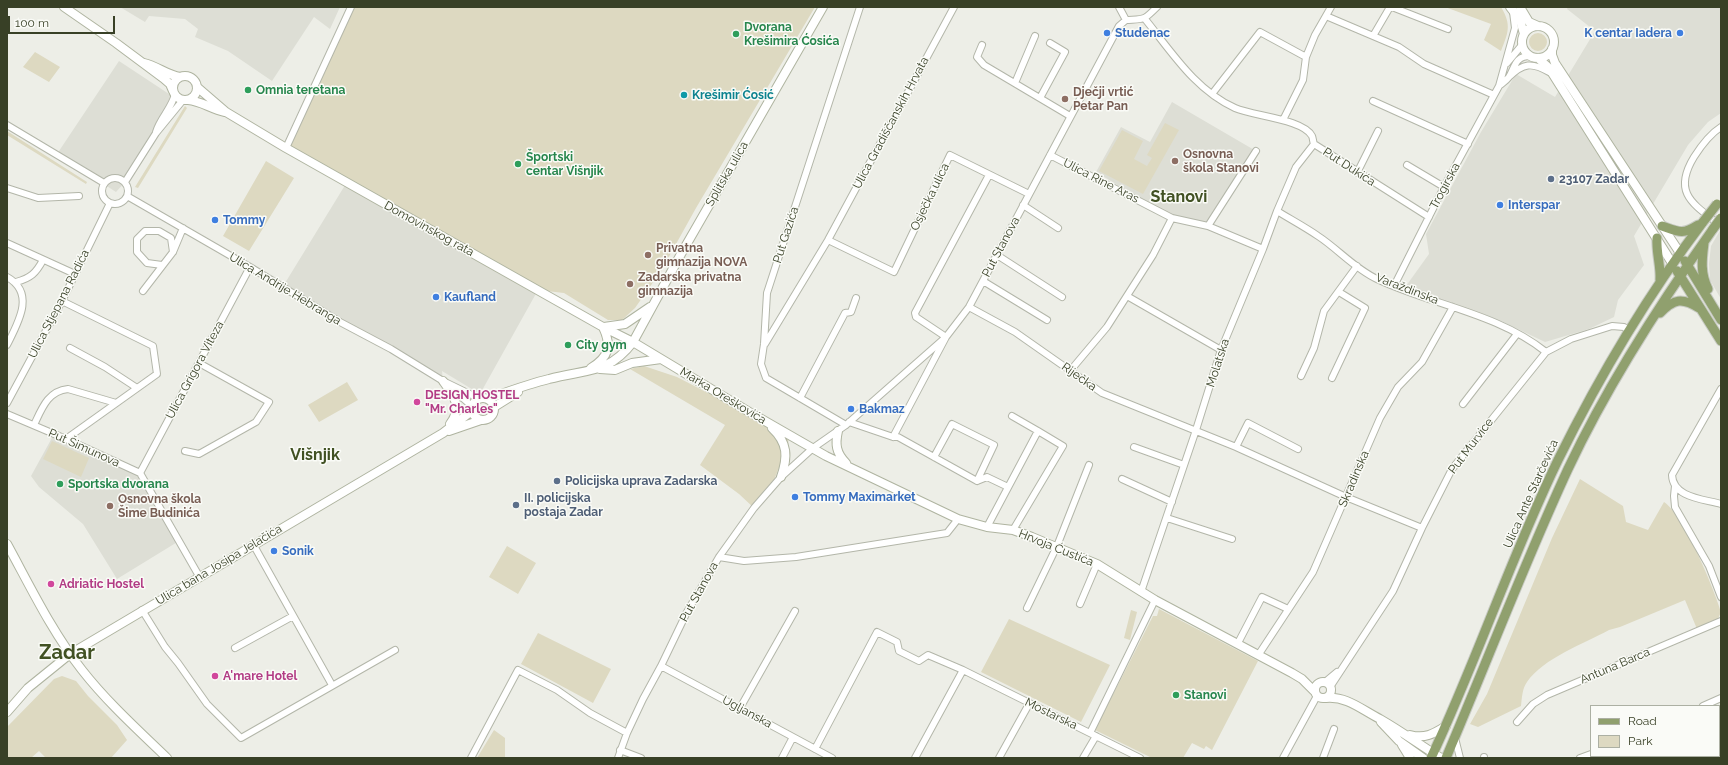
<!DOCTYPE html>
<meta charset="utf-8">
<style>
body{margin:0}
#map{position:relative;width:1728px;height:765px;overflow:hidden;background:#edeee7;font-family:Raleway,sans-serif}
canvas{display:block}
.frame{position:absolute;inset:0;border:8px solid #384026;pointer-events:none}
.legend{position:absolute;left:1590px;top:705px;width:130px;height:52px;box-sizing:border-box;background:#fafbf7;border:1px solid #acb0a3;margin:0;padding:5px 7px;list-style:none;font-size:12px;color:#384026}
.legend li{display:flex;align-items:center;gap:8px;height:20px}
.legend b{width:20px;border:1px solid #acb0a3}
.scale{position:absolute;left:8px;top:16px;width:107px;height:18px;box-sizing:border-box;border:2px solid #384026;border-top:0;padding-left:5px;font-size:12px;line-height:14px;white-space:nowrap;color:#384026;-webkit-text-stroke:3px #fafbf7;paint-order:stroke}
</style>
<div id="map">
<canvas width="1728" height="765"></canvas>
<div class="frame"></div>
<ul class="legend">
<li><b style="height:5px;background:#90a06e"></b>Road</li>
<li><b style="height:11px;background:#ddd9c1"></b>Park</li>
</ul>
<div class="scale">100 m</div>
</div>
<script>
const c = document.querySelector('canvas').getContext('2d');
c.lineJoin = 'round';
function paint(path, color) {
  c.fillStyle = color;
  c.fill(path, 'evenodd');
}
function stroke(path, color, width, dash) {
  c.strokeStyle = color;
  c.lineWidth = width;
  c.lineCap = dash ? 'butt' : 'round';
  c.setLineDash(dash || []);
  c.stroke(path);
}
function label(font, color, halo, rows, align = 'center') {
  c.font = font + ' Raleway,sans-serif';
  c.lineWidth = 3;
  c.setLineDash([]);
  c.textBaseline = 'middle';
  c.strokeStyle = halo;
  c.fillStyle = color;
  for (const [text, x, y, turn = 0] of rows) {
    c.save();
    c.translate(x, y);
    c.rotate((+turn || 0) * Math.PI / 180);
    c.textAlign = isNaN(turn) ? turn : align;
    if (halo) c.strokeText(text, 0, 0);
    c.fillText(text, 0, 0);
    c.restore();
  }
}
const built = new Path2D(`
 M120,7H340L330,29L314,17L272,81L228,51L195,37L198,29L185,19L149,16L145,22Z
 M1568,7H1721V113L1708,122L1688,145L1634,236L1644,265L1618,300L1614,317L1589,329L1545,342L1501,321L1464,308L1406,286L1429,254L1426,234L1481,132L1516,74L1555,97L1595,31L1567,9Z
 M119,61L169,94H175L125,182L116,192L57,154Z
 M1172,102L1256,151L1208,226L1172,218L1096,172L1121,127L1150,142Z
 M347,182L538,290L480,394L442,371L443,381L282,288Z
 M1721,229V299L1710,280L1709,264L1711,246Z
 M53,436L140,473L179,541L117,579L83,524L39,487L31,476Z`);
const green = new Path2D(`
 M355,7H815L696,208L661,271L635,308L622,320H608L564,293L538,290L286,148Z
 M1445,7H1501C1512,25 1508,33 1501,51L1484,40L1491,24Z
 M1529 42a9 9 0 1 1 18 0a9 9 0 1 1-18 0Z
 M35,52L60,67L49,82L23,67Z
 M185,106L187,108L138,188L135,187Z
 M1165,123L1179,130L1143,194L1099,171L1122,130L1143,141L1134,159L1147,166L1152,158L1147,155Z
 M7,131L87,182L86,184L7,135Z
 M266,161L294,178L249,251L223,236Z
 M644,366L677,377L789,435L788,444L771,488L754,508L739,494L700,465L725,425L630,369Z
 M347,382L358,400L319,422L308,405Z
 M52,441L89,458L81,477L43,459Z
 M1580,479L1623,506L1626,522L1648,530L1664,502C1683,514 1714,588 1721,612L1717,621L1697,629L1685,600L1620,627L1609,630C1583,644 1544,658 1527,682C1522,689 1522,698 1521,706L1478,727L1470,724L1487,694L1552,538Z
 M507,546L536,563L518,594L489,577Z
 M1159,609L1258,661L1212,750L1206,746L1204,749L1192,743L1183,758H1152L1095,730L1153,616H1157Z
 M1131,610L1137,612L1130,640L1124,638Z
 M1009,619L1110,665L1081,722L981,672Z
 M538,633L611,669L593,703L521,664Z
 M62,676L76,681L88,696L117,725L127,740L111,758H46L39,751L31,758H7V727L54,679Z
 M494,730L505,738V758H477Z`);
const street = new Path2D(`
 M1119,7L1126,20
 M1392,7L1448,29
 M1326,16L1399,47L1424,64L1494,95
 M1145,19C1171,51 1195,90 1235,108C1253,116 1303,119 1312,136C1313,138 1313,142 1314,144L1429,217
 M1373,36L1390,7
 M982,45L977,57L984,65L1070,116
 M1507,63L1522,45
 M1509,77C1523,63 1532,62 1549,72
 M1015,83L1035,36
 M1499,86C1502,83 1506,81 1509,77C1515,67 1515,56 1530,56
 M1212,94L1260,32L1306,57
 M1040,98L1065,52L1050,43
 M1373,101L1468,144
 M1283,120L1303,80L1306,57L1315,35L1331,7
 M7,125L104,183
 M156,132C160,118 172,108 175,94
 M286,148L351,7
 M1050,155L1172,218L1208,226L1263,249
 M1407,165L1444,187
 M1357,173L1378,131
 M102 191a13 13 0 1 1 26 0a13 13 0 1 1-26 0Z
 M125,182L156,133L183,100
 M7,188L38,198L79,196
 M127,196L250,267L340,322L391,349L443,381L480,399
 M1023,205L1058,228
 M1277,211C1290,219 1305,227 1318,236C1338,249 1355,269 1377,279C1432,305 1497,313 1546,352
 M1720,225C1693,204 1672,193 1694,157C1701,146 1710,134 1721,127
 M1208,226L1256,151
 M828,240L894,272L950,155L1029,194
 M7,243L75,274
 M997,255L1062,297
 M162,265L147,263L137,252V239L145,231H159L171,238L173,252
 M7,277C36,293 18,323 7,345
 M983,281L1047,320
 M16,282C31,278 36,273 43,260
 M1394,286L1444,187L1499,86L1515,28L1513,12
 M143,291L173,252L183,228
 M1127,296L1221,350
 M62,301L153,346L157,374L66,439
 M969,307L1015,332L1102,393L1236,447L1346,497L1422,528
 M765,344L828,240L954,7
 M70,348L105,367L137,388
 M1070,371L1107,327L1153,255L1172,218
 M1301,376L1314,348L1324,311L1357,266
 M1332,378L1365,308L1339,292
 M450,387L473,407
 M1721,389L1672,475C1673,498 1704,499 1721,504
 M800,398L845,313L851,312L856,298
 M7,403L62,301L110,203
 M1463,404L1517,334
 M7,414L66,439L140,473L199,576
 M1012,416L1038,431
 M849,422L893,437H898L977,481L987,477L1008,487
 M34,425C42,408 48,391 68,389L116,403
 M846,425L766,378L761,364L764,344L767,293L860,7
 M893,437L946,337L916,317L915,313L989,175
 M1134,447L1184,465
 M1236,447L1248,423L1298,449
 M185,451L199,454L256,422L269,402L199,363
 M934,457L952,424L994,445L977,481
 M140,473L250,267
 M1122,479L1172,502
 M1675,486L1674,496L1675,507L1709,566L1721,597
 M1167,518L1232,539
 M987,527L1038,431L1063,446L1013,530
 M253,544L332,685
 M719,557L744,561L796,557L947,533L958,519
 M1141,592L1196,430L1221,350L1263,249L1277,211L1296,167L1314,144
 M1080,604L1097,564
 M1027,608L1057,546L1089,465
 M142,610L165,647L178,663L207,704L241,738L395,650
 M1238,643L1262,597L1288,609
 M235,648L293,616
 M1259,654L1313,572L1380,418L1398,387L1422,362L1453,307
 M661,666L832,758
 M1325,682L1337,672
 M1330,687L1393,591L1422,528L1452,469L1546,352L1571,339L1612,326L1624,327L1630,331
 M1703,706L1721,698
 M740,708L795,611
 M1517,722L1533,704L1547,695L1721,621
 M1090,733L1155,600
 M1455,738L1460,758
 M815,749L877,632L897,642L899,651L919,661L928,655L963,670L1140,758
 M620,750L641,758
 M1484,757V758
 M471,758L518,670L557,690L590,713L627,733
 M618,758L627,733L643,699L661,666L687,612L719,557L754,508L781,477L813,448L846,425L946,337L969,307L1119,26L1126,20C1145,19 1143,21 1157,7
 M782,758L793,737
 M915,758L963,670
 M999,758L1029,704
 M1083,758L1096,736
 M1283,758L1317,696
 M1323,758L1334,729
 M1580,758L1591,754`);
const secondary = new Path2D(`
 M64,7L116,43L163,78L170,84L173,91
 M1510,7L1520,20L1524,34
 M1520,7L1529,22L1538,26
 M1522 42a16 16 0 1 1 32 0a16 16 0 1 1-32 0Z
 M1552,49V55L1555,63L1680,253
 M1538,58L1549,68L1672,263
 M144,63C157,66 167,75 180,77
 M173 88a12 12 0 1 1 24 0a12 12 0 1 1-24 0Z
 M197,87L226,112L286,148L603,327L633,342L751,413L826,456L958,519L987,527L1013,530L1032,537L1097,564L1155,600L1292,673L1302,679L1314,691
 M188,100C201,101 211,109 225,112
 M604,327L625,324L650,307
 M591,368C609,357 612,346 603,327
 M600,369L615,370L632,363L661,359
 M443,381C454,396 463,407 450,424
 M472 409a11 11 0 1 1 22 0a11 11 0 1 1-22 0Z
 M487,399C507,392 528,384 549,379C585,369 608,375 633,342L681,254L823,7
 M494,407L518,392
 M772,428C788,443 788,457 781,477
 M449,431L481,420
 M838,431C835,444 836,453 846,463
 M7,544C30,586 52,632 82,670C107,702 138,730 167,758
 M1315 690a8 8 0 1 1 16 0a8 8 0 1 1-16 0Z
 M1326,698C1347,696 1362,710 1380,719C1401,731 1420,745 1441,758
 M7,712L28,688L70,654L443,433L473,410
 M1381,722L1399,741L1423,758
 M1410,735C1425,739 1433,734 1446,726
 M1402,745L1410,758`);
const primary = new Path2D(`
 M1662,226C1679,232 1682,235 1698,225
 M1657,238C1656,253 1661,266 1660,280
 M1704,243C1702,259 1700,273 1708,289
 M1685,261L1721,320
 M1677,271L1721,341
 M1660,313C1674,299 1682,297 1699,308
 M1431,758C1477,660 1511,557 1558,460C1599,377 1647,296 1703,222
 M1446,758C1487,662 1524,564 1568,469C1608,384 1659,305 1713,229`);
const primaryBridge = new Path2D(`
 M1703,222L1717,204
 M1713,229L1721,218`);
const markers = [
 [1107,33,4,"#3f7fe0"],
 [1680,33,4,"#3f7fe0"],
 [736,34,4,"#2e9e5b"],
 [248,90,4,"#2e9e5b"],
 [684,95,4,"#0f9aa8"],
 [1065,99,4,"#8d6e63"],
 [1175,161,4,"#8d6e63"],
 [518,164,4,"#2e9e5b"],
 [1551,179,4,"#5c6f8a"],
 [1500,205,4,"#3f7fe0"],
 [215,220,4,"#3f7fe0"],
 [648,255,4,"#8d6e63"],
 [630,284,4,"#8d6e63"],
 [436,297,4,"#3f7fe0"],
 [568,345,4,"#2e9e5b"],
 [417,402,4,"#d1479c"],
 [851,409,4,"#3f7fe0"],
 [557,481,4,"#5c6f8a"],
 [60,484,4,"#2e9e5b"],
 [795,497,4,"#3f7fe0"],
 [516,505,4,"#5c6f8a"],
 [110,506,4,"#8d6e63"],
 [274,551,4,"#3f7fe0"],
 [51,584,4,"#d1479c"],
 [215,676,4,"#d1479c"],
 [1176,695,4,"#2e9e5b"]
];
const leisureNames = [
 ["Dvorana",744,27],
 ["Krešimira Ćosića",744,41],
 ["Omnia teretana",256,90],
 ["Športski",526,157],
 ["centar Višnjik",526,171],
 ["City gym",576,345],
 ["Sportska dvorana",68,484],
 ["Stanovi",1184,695]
];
const shopNames = [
 ["Studenac",1115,33],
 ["K centar Iadera",1672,33,"right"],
 ["Interspar",1508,205],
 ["Tommy",223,220],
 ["Kaufland",444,297],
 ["Bakmaz",859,409],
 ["Tommy Maximarket",803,497],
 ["Sonik",282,551]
];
const educationNames = [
 ["Dječji vrtić",1073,92],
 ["Petar Pan",1073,106],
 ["Osnovna",1183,154],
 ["škola Stanovi",1183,168],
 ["Privatna",656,248],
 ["gimnazija NOVA",656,262],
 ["Zadarska privatna",638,277],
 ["gimnazija",638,291],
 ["Osnovna škola",118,499],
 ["Šime Budinića",118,513]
];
const cultureNames = [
 ["Krešimir Ćosić",692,95]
];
const streetNames = [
 ["Ulica Gradiščanskih Hrvata",891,123,-62],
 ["Put Dukića",1349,167,33],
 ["Splitska ulica",727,174,-60],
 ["Ulica Rine Aras",1101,181,27],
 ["Trogirska",1445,186,-62],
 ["Osječka ulica",930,197,-64],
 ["Domovinskog rata",429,229,29],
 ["Put Gazića",786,235,-72],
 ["Put Stanova",1001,247,-62],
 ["Ulica Andrije Hebranga",285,289,31],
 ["Varaždinska",1407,289,21],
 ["Ulica Stjepana Radića",59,304,-63],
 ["Molatska",1218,363,-72],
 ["Ulica Grigora Viteza",195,370,-62],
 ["Riječka",1079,377,35],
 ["Marka Oreškovića",723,396,31],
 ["Put Murvice",1471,446,-53],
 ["Put Šimunova",84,448,24],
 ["Skradinska",1354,479,-67],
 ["Ulica Ante Starčevića",1531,494,-66],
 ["Hrvoja Ćustića",1056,548,22],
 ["Ulica bana Josipa Jelačića",219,565,-31],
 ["Put Stanova",699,592,-61],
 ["Antuna Barca",1615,666,-23],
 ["Ugljanska",747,712,28],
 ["Mostarska",1051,714,26]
];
const serviceNames = [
 ["23107 Zadar",1559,179],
 ["Policijska uprava Zadarska",565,481],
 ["II. policijska",524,498],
 ["postaja Zadar",524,512]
];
const hotelNames = [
 ["DESIGN HOSTEL",425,395],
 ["\"Mr. Charles\"",425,409],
 ["Adriatic Hostel",59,584],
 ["A'mare Hotel",223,676]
];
const districtNames = [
 ["Stanovi",1179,197],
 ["Višnjik",315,455]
];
const townNames = [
 ["Zadar",67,653]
];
paint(built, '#ddded5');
paint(green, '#ddd9c1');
stroke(street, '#b3b6a9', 8);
stroke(secondary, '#afb4a0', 10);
stroke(primary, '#c7cac2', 11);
stroke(street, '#fff', 6);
stroke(secondary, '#fff', 8);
stroke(primary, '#90a06e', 9);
stroke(primaryBridge, '#c7cac2', 11, []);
stroke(primaryBridge, '#90a06e', 9);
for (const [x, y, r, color] of markers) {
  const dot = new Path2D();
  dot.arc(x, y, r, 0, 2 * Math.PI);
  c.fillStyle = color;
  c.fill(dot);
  stroke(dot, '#fafbf7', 1.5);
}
label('bold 12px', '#27864d', '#fafbf7', leisureNames, 'left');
label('bold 12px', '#366cbe', '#fafbf7', shopNames, 'left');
label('bold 12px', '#785e54', '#fafbf7', educationNames, 'left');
label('bold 12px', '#0d838f', '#fafbf7', cultureNames, 'left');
label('12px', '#384026', '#fafbf7', streetNames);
label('bold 12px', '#4e5e75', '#fafbf7', serviceNames, 'left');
label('bold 12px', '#b23c85', '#fafbf7', hotelNames, 'left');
label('bold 16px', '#415123', '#fafbf7', districtNames);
label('bold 20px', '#415123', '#fafbf7', townNames);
</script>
